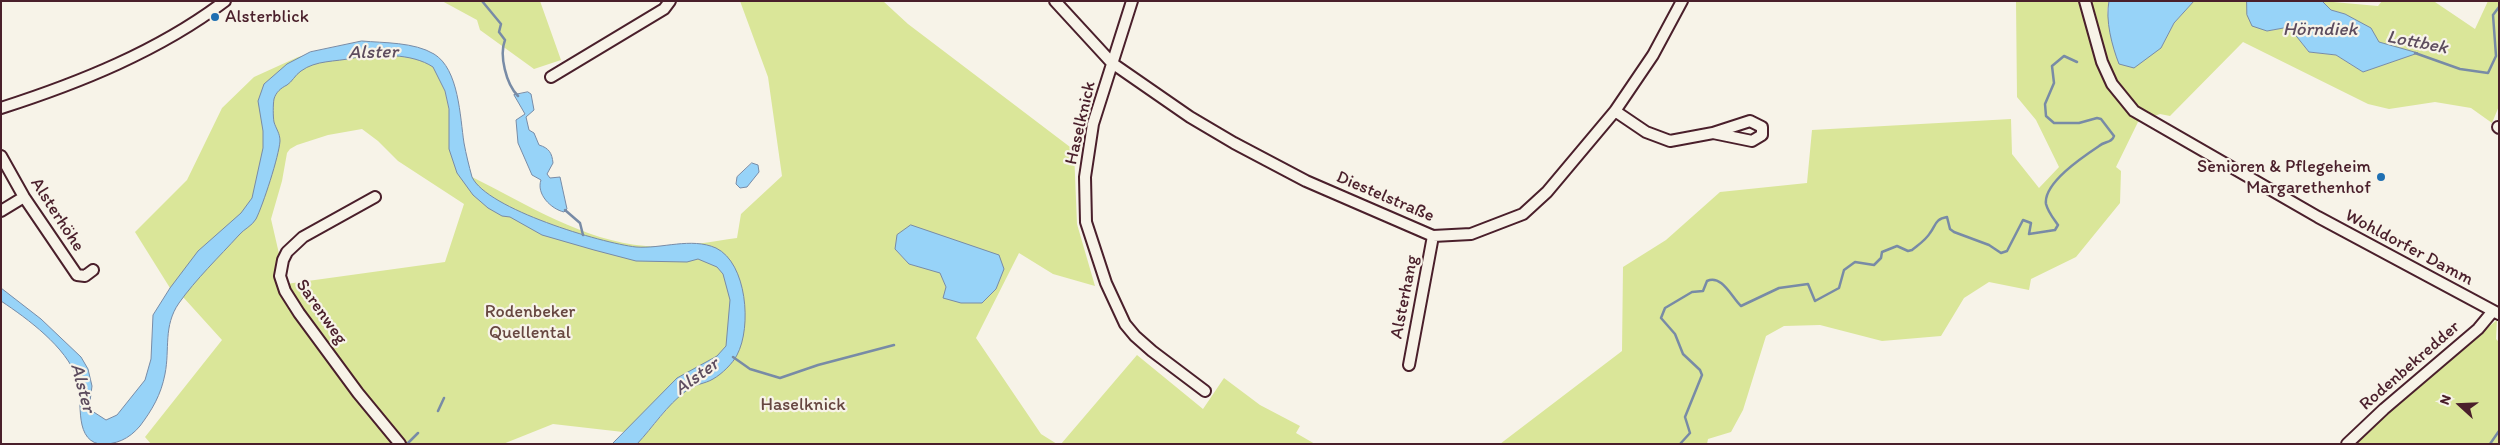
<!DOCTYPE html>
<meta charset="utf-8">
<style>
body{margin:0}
#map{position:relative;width:2500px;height:445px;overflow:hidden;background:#f7f3e8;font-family:Itim,sans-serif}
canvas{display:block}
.frame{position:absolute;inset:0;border:2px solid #4a1f2b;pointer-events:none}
.north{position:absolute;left:2435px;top:380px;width:50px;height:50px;-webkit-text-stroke:4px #f7f3e8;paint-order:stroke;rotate:290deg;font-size:14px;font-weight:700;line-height:20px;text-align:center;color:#4a1f2b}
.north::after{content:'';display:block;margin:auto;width:18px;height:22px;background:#4a1f2b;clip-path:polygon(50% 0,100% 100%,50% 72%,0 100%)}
</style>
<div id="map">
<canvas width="2500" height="445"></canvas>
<div class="frame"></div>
<div class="north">N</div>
</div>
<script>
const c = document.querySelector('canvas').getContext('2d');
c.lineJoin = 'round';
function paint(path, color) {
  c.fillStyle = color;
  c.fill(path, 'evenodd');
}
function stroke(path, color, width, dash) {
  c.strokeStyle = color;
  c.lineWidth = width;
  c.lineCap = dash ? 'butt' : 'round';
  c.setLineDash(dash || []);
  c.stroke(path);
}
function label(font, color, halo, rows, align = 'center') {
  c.font = font + ' Itim,sans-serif';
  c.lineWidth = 4.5;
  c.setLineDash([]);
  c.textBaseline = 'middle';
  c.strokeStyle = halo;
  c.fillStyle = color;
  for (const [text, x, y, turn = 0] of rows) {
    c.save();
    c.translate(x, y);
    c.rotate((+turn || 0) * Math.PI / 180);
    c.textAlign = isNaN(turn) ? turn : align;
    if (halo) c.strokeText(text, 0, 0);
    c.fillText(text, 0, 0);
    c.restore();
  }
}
const green = new Path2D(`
 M442,1H540L561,60L534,69L480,30L477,20Z
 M740,1H883L908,24L1074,150L1077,224L1095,286L1053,274L1019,253L976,338L1041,434L1057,444H637L668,408L623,432L553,424L503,444H151L145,437L222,340L183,297L170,288L135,232L187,180L222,108L254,77L298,57L362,41L426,50L445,91L450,115L472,177C527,204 583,241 646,246C675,249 708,242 737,238L741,214L782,176L768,77ZM362,129L378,141L398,161L464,204L445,262L286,284L271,219L282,181L287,153L290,149L297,145L328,135ZM895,249L996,289L982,303H961L946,287L940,272L909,264Z
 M2016,1H2109L2107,10L2112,38L2161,48L2174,23L2194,1H2247V15L2267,31L2289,27L2309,52L2336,55L2363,72L2417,53L2378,42L2345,14L2331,10L2322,1L2378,6L2382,1L2435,2L2475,29L2488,1H2499V106L2492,123L2471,108L2435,102L2389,109L2368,104L2243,42L2170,116L2160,114L2138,122L2116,167L2121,171L2120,203L2076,257L2031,279L2029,290L1989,282L1964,298L1941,336L1882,341L1820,325L1784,326L1766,336L1743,410L1731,432L1708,439L1707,444H1500L1622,351L1623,267L1666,240L1720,192L1807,183L1812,130L2011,119L2012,154L2039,188L2059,167L2036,120L2017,97Z
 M2497,320L2496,339L2499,342V444H2355L2375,422Z
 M1137,355L1203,409L1224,378L1260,405L1300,426L1296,433L1315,444H1061Z`);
const water = new Path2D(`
 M2109,1H2194L2174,23L2161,48L2134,68L2119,64C2112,46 2105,20 2109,1Z
 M2247,1H2322L2331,10L2345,14L2371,28L2379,42L2418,53L2363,72L2336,55L2309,52L2289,27L2267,31L2252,26L2247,15Z
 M362,41C384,43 414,42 434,54C459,69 460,117 464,143C466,154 469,166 472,177C487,209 601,243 636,247C662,249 691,237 716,248C747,263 752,327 737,355C733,363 722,374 713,379C705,384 694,384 686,391C667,405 653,427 637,444H612L677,378L717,356L726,346L730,300L723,274L717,267L698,259L687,262L636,261L594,250L542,235L510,217L502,216L488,208L473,195L457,173L449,149V109L445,91L433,67C412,53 377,54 353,58C335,62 316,60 301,71C295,75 292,82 287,85C281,88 276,92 274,99C273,104 273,117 274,122C276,129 280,133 280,141C279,156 263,205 256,219C252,226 244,229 239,235C219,257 196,279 179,303C163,326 170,349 165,374C161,395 152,410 140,426C129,439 116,445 99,444C72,438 84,395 77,378C66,347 28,319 1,301V288L41,319L81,357L88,369L92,386L89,409L106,420L117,415L145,380L151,359L153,315L170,288L198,251L241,213L252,198L263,148V131L258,101L264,84L287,64L310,52Z
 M528,92L531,94L534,110L526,117L529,130L534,133L539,145C549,148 552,153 553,163L547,174L550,178L560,177L567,209L564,212C551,209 536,194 541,180L532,175L518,143L516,120L525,114L514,95Z
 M752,163L758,165L759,172L747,187L740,188L736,184L737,177Z
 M911,225L999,255L1004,269L996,289L982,303H961L943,298L946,287L940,273L909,264L895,249L897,235Z`);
const stream = new Path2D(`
 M482,1L501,24L499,32L505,40C499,55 506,84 518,96
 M2415,53L2460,69L2488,73L2496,56L2493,15L2499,7
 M565,210L580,223L583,235
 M733,357L750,369L780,378L818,365L894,345
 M438,411L444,398
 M407,444L418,433
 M1680,444L1690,433L1685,417L1702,375L1700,370L1683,354L1675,334L1661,318L1665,308L1692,292L1703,291L1707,281C1722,274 1732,298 1741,306L1779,288L1808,284L1815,301L1839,288L1844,270L1855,262L1874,265L1881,258L1882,252L1897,246L1908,251L1912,250C1918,245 1926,240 1930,233C1936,225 1935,219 1947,217L1950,229L1954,232L1989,245L2001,253L2007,251L2023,220L2031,223L2029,234L2055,230L2058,225C2053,218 2048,212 2046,204C2043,183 2084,156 2099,146C2105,141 2112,143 2114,136L2101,119L2097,118L2079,123H2054L2046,116L2045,104L2054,83L2052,66L2064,56L2077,62
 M2490,444L2499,431`);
const minor = new Path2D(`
 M1055,1L1112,63L1190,117L1234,143L1306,181L1433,236L1471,234L1523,214L1547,192L1615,111L1653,55L1682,1
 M1132,1L1093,124L1085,177L1086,222L1106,283L1125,324L1135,336L1152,351L1205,391
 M2085,1L2102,62L2112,84L2134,111L2318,217L2499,314
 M551,77L664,9L670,1
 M1,108C79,83 159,51 225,1
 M1615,111L1646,132L1670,141L1713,133L1752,141L1762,135V127L1750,121L1713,133
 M2498,127L2499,128
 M1,156L24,197L77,275L85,276L93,270
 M375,197L303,237L287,252L283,260L280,276L285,291L299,313L358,393L400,444
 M1,211L24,197
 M1409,365L1433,236
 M2347,444L2384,409L2478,329L2493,311`);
const markers = [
 [215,17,5,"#1f6fb2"],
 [2381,177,5,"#1f6fb2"]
];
const poiNames = [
 ["Alsterblick",225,17],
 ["Senioren & Pflegeheim",2371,167,"right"],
 ["Margarethenhof",2371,188,"right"]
];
const streetNames = [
 ["Haselknick",1081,123,-77],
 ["Diestelstraße",1385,197,23],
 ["Alsterhöhe",57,215,57],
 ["Wohldorfer Damm",2409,248,28],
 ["Alsterhang",1405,297,-79],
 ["Sarenweg",321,312,55],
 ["Rodenbekredder",2410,366,-41]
];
const parkNames = [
 ["Rodenbeker",530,312],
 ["Quellental",530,333],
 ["Haselknick",803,405]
];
const waterNames = [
 ["Hörndiek",2320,30],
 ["Lottbek",2417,43,11],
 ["Alster",373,53,-1],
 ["Alster",697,377,-36],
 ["Alster",82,388,75]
];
paint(green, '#dae699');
paint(water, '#97d3f8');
stroke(water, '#788ba6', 1);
stroke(stream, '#788ba6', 2.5);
stroke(minor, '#4a1f2b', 14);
stroke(minor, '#f7f3e8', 10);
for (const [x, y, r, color] of markers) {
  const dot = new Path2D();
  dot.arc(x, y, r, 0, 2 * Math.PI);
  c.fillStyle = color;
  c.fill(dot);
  stroke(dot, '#f7f3e8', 2);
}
label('18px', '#4a1f2b', '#f7f3e8', poiNames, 'left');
label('18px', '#4a1f2b', '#f7f3e8', streetNames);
label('18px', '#674741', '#f7f3e8', parkNames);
label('italic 19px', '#5d4c5e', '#f7f3e8', waterNames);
</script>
